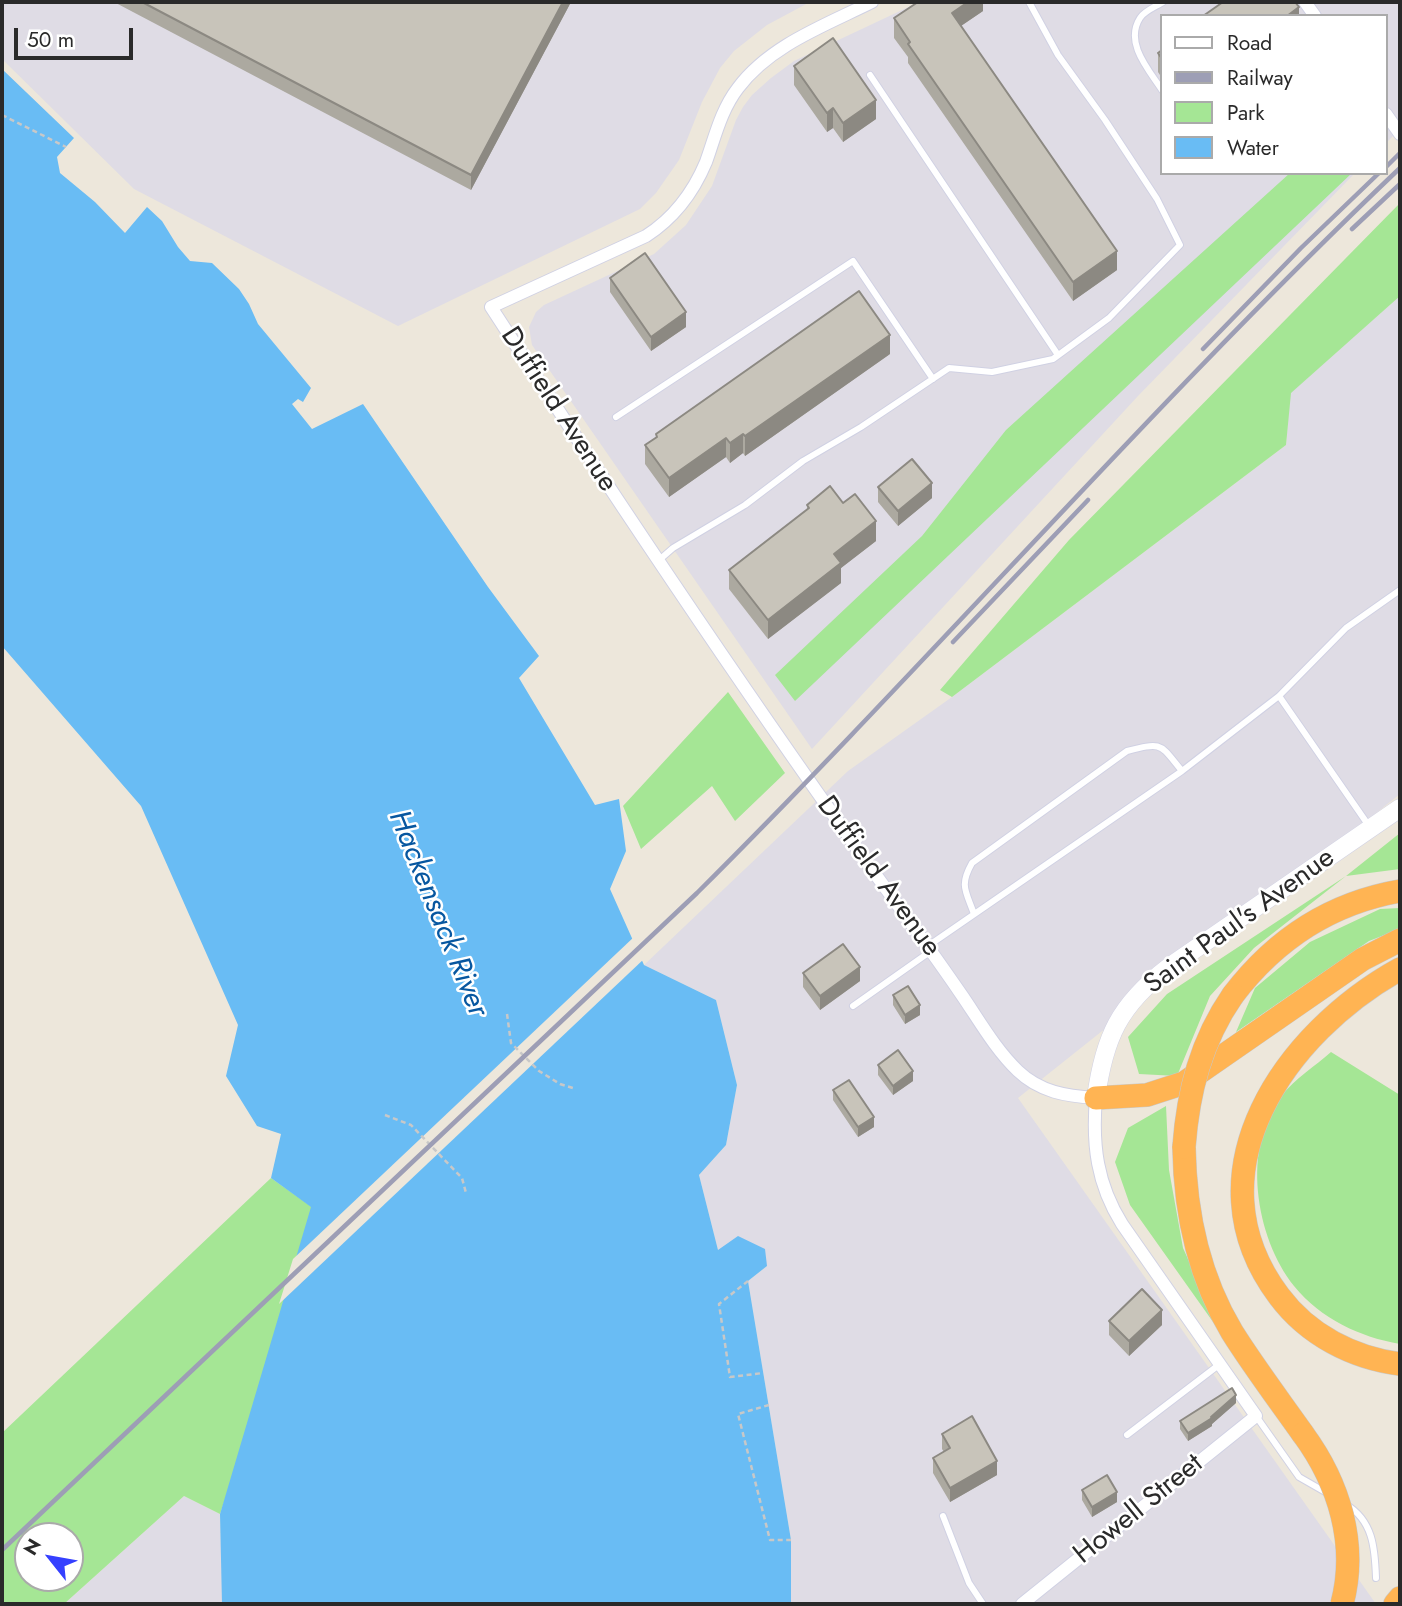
<!DOCTYPE html>
<style>
body{margin:0}
#map{position:relative;width:1402px;height:1606px;overflow:hidden;background:#ede7db;font-family:Jost,sans-serif}
canvas{display:block}
.frame{position:absolute;inset:0;border:4px solid #2a2a2a;pointer-events:none}
.legend{position:absolute;left:1160px;top:14px;width:228px;height:161px;box-sizing:border-box;background:#fff;border:2px solid #aaa;margin:0;padding:9px 12px;list-style:none;font-size:21px;color:#2a2a2a}
.legend li{display:flex;align-items:center;gap:14px;height:35px}
.legend b{width:35px;border:2px solid #aaa}
.north{position:absolute;left:14px;top:1522px;width:70px;height:70px;box-sizing:border-box;background:#fff;border:2px solid #aaa;border-radius:50%;rotate:301deg;font-size:19px;font-weight:700;line-height:28px;text-align:center;color:#2a2a2a}
.north::after{content:'';display:block;margin:auto;width:24px;height:32px;background:#3540ff;clip-path:polygon(50% 0,100% 100%,50% 72%,0 100%)}
.scale{position:absolute;left:14px;top:28px;width:119px;height:32px;box-sizing:border-box;border:4px solid #2a2a2a;border-top:0;padding-left:9px;font-size:21px;line-height:24px;white-space:nowrap;color:#2a2a2a;-webkit-text-stroke:5px #fff;paint-order:stroke}
</style>
<div id="map">
<canvas width="1402" height="1606"></canvas>
<div class="frame"></div>
<ul class="legend">
<li><b style="height:9px;background:#fff"></b>Road</li>
<li><b style="height:9px;background:#9d9eb5"></b>Railway</li>
<li><b style="height:19px;background:#a5e695"></b>Park</li>
<li><b style="height:19px;background:#69bcf4"></b>Water</li>
</ul>
<div class="north">N</div>
<div class="scale">50 m</div>
</div>
<script>
const c = document.querySelector('canvas').getContext('2d');
c.lineJoin = 'round';
function paint(path, color) {
  c.fillStyle = color;
  c.fill(path, 'evenodd');
}
function stroke(path, color, width, dash) {
  c.strokeStyle = color;
  c.lineWidth = width;
  c.lineCap = dash ? 'butt' : 'round';
  c.setLineDash(dash || []);
  c.stroke(path);
}
function label(font, color, halo, rows, align = 'center') {
  c.font = font + ' Jost,sans-serif';
  c.lineWidth = 5;
  c.setLineDash([]);
  c.textBaseline = 'middle';
  c.strokeStyle = halo;
  c.fillStyle = color;
  for (const [text, x, y, turn = 0] of rows) {
    c.save();
    c.translate(x, y);
    c.rotate((+turn || 0) * Math.PI / 180);
    c.textAlign = isNaN(turn) ? turn : align;
    if (halo) c.strokeText(text, 0, 0);
    c.fillText(text, 0, 0);
    c.restore();
  }
}
const industrial = new Path2D(`
 M2,2H810L767,25L734,51L720,68L702,102L679,160L656,193L640,209L398,326L134,189L2,59Z
 M919,2H1400V129L1386,143V16H1162V173H1355L1138,396L812,749L532,345L529,327L536,312L544,305L654,254L686,225L712,186L736,120L743,107L752,95L771,78L794,61Z
 M1400,296V794L1018,1098L1376,1604H791V1540L748,1281L767,1266L718,1250L699,1175L726,1145L737,1085L716,1000L644,965L848,771L952,697L1286,445L1290,393Z
 M184,1496L220,1514L223,1604H64Z`);
const green = new Path2D(`
 M1290,173H1352L795,701L775,675L922,536L1006,430Z
 M1400,203V296L1291,393L1286,445L952,697L940,690L1069,540Z
 M728,692L785,773L735,821L712,786L641,849L623,806Z
 M1400,833V869L1346,876L1254,948L1210,996L1177,1076L1139,1074L1128,1037L1167,994L1346,876Z
 M1400,908V929L1369,941L1236,1032L1255,988L1310,942L1380,909Z
 M1331,1052L1400,1095V1344C1360,1337 1321,1319 1294,1286C1255,1237 1241,1146 1282,1095C1295,1079 1315,1066 1331,1052Z
 M1166,1106L1169,1170L1183,1248L1223,1336L1130,1205L1115,1162L1128,1128Z
 M271,1178L312,1207L294,1296L220,1514L184,1496L64,1604H2V1433ZM28,1536H70V1578H28Z`);
const water = new Path2D(`
 M2,69L74,138L57,157L60,173L95,202L125,233L147,207L162,221L178,247L190,261L212,263L239,289L249,304L258,324L311,388L303,402L298,399L292,404L312,429L363,404L488,587L539,656L519,678L595,805L619,799L626,851L610,889L644,965L716,1000L737,1085L726,1145L699,1175L718,1250L738,1236L765,1249L767,1266L748,1281L791,1540V1604H222L220,1514L311,1207L271,1178L281,1134L257,1126L226,1076L238,1025L141,806L2,646Z`);
const pier = new Path2D(`
 M635,936L645,958L279,1304L293,1259Z`);
const path = new Path2D(`
 M2,115L66,147
 M507,1014L511,1043L539,1071L560,1084L576,1089
 M385,1115L411,1125L462,1178L466,1193
 M748,1281L719,1304L730,1377L763,1373
 M769,1405L738,1414L770,1540H791`);
const lane = new Path2D(`
 M870,75L1058,355
 M1162,90C1149,70 1124,43 1140,18C1144,11 1157,6 1163,2
 M616,417L853,261L933,379
 M658,561L673,548L745,505L803,461L861,427L949,368L992,372L1053,359L1109,318L1180,245L1157,199L1105,120L1058,55L1029,2
 M1279,696L1369,826
 M974,914C966,891 959,886 972,863L1127,751C1163,742 1159,743 1182,771
 M928,946L1182,771L1279,696L1346,628L1400,590
 M853,1006L931,951
 M1256,1416L1299,1477L1327,1493
 M1127,1435L1220,1364
 M1345,1504C1373,1520 1375,1548 1376,1578
 M943,1516L969,1583L983,1604`);
const street = new Path2D(`
 M872,2C826,25 770,45 738,88C721,110 715,137 706,162C693,193 674,218 646,236L491,307C617,501 746,694 881,882C908,919 935,956 961,994C979,1020 995,1049 1018,1071C1040,1092 1066,1096 1096,1098C1092,1145 1097,1184 1122,1224L1256,1416L1022,1604
 M1305,2L1315,16
 M1386,114L1400,134`);
const secondary = new Path2D(`
 M1096,1098C1104,1038 1119,1005 1169,967L1400,808`);
const highway = new Path2D(`
 M1400,969C1286,1032 1186,1172 1279,1296C1308,1335 1353,1358 1400,1364
 M1233,995C1275,940 1331,903 1400,891
 M1096,1098L1147,1095L1184,1083L1363,959L1400,940
 M1184,1147C1185,1211 1199,1277 1232,1332C1254,1367 1279,1400 1303,1434
 M1395,1604L1400,1598`);
const rail = new Path2D(`
 M1386,167L1400,153
 M1352,229L1400,184
 M1203,349L1301,248L1379,173
 M953,642L1088,500
 M2,1550L697,893C936,655 1156,400 1400,168`);
const highwayBridge = new Path2D(`
 M1184,1147C1188,1092 1201,1041 1233,995
 M1303,1434C1339,1483 1358,1544 1342,1604`);
const wall = new Path2D(`
 M114,2H571L471,190Z
 M983,2V11L961,26L1117,270L1073,301L908,63V57L894,38V18Z
 M1162,50V78L1158,72V53Z
 M794,66L876,119L843,142L833,128L827,132L794,85Z
 M610,278L686,327L651,351L610,292Z
 M890,354L745,456L743,453L730,463L726,457L669,497L645,464V445L656,438V434Z
 M878,487L932,498L898,526L878,502Z
 M843,503L876,541L841,568V583L768,639L729,589V570L807,510V505Z
 M803,973L860,981L820,1010L803,987Z
 M893,995L920,1015L905,1024L893,1005Z
 M878,1065L913,1081L893,1095L878,1075Z
 M833,1090L874,1127L858,1137L833,1100Z
 M1109,1321L1162,1325L1129,1356L1109,1335Z
 M1236,1403L1212,1424V1426L1188,1441L1180,1429V1421Z
 M942,1434L997,1475L950,1502L933,1473V1458L944,1452L942,1449Z
 M1082,1490L1117,1502L1092,1517L1082,1500Z`);
const shadedWall = new Path2D(`
 M563,2H571L471,190V175Z
 M968,2H983V11L952,32V13Z
 M1299,7V16H1287Z
 M876,100V119L843,142V123Z
 M833,108V128L827,132V113Z
 M1117,251V270L1073,301V282Z
 M686,312V327L651,351V337Z
 M890,335V354L745,456V436Z
 M743,434V453L730,463V443Z
 M726,438V457L669,497V478Z
 M932,483V498L898,526V511Z
 M876,521V541L841,568V583L768,639V620L834,554Z
 M860,967V981L820,1010V996Z
 M920,1005V1015L905,1024V1015Z
 M913,1071V1081L893,1095V1086Z
 M874,1117V1127L858,1137V1127Z
 M1162,1310V1325L1129,1356V1341Z
 M1236,1395V1403L1212,1424V1426L1188,1441V1433L1211,1417Z
 M997,1461V1475L950,1502V1488Z
 M1117,1492V1502L1092,1517V1507Z`);
const building = new Path2D(`
 M142,2H563L471,175Z
 M918,2H968L952,13L1117,251L1073,282L908,44L910,42L894,18Z
 M1223,2H1295L1299,7L1287,16H1203Z
 M833,38L876,100L843,123L833,108L827,113L794,66Z
 M1162,50V59L1158,53Z
 M645,253L686,312L651,337L610,278Z
 M859,291L890,335L745,436L743,434L730,443L726,438L669,478L645,445L657,437L656,434Z
 M912,459L932,483L898,511L878,487Z
 M830,486L843,503L855,494L876,521L834,554L841,563L768,620L729,570L809,508L807,505Z
 M843,944L860,967L820,996L803,973Z
 M908,986L920,1005L905,1015L893,995Z
 M898,1050L913,1071L893,1086L878,1065Z
 M849,1080L874,1117L858,1127L833,1090Z
 M1142,1289L1162,1310L1129,1341L1109,1321Z
 M1232,1388L1236,1395L1211,1417L1212,1418L1188,1433L1180,1421Z
 M972,1416L997,1461L950,1488L933,1458L950,1448L942,1434Z
 M1107,1475L1117,1492L1092,1507L1082,1490Z`);
const streetNames = [
 ["Duffield Avenue",558,410,57],
 ["Duffield Avenue",878,877,54],
 ["Saint Paul's Avenue",1240,922,-36],
 ["Howell Street",1139,1510,-39]
];
const waterNames = [
 ["Hackensack River",437,914,68]
];
paint(industrial, '#dfdce5');
paint(green, '#a5e695');
paint(water, '#69bcf4');
paint(pier, '#ede7db');
stroke(lane, '#d0d1e3', 8);
stroke(street, '#d0d1e3', 14);
stroke(secondary, '#d0d1e3', 19);
stroke(highway, '#c8c8c8', 24);
stroke(path, '#c8c8c8', 2.5, [5, 3.5]);
stroke(lane, '#fff', 6);
stroke(street, '#fff', 12);
stroke(secondary, '#fff', 18);
stroke(highway, '#ffb453', 23);
stroke(rail, '#9d9eb5', 4.5);
stroke(highwayBridge, '#c8c8c8', 24, []);
stroke(highwayBridge, '#ffb453', 23);
paint(wall, '#aca9a0');
paint(shadedWall, '#8c8982');
paint(building, '#c8c4ba');
stroke(building, '#8c8982', 2);
label('28px', '#2a2a2a', '#fff', streetNames);
label('italic 30px', '#0757a0', '#fff', waterNames);
</script>
